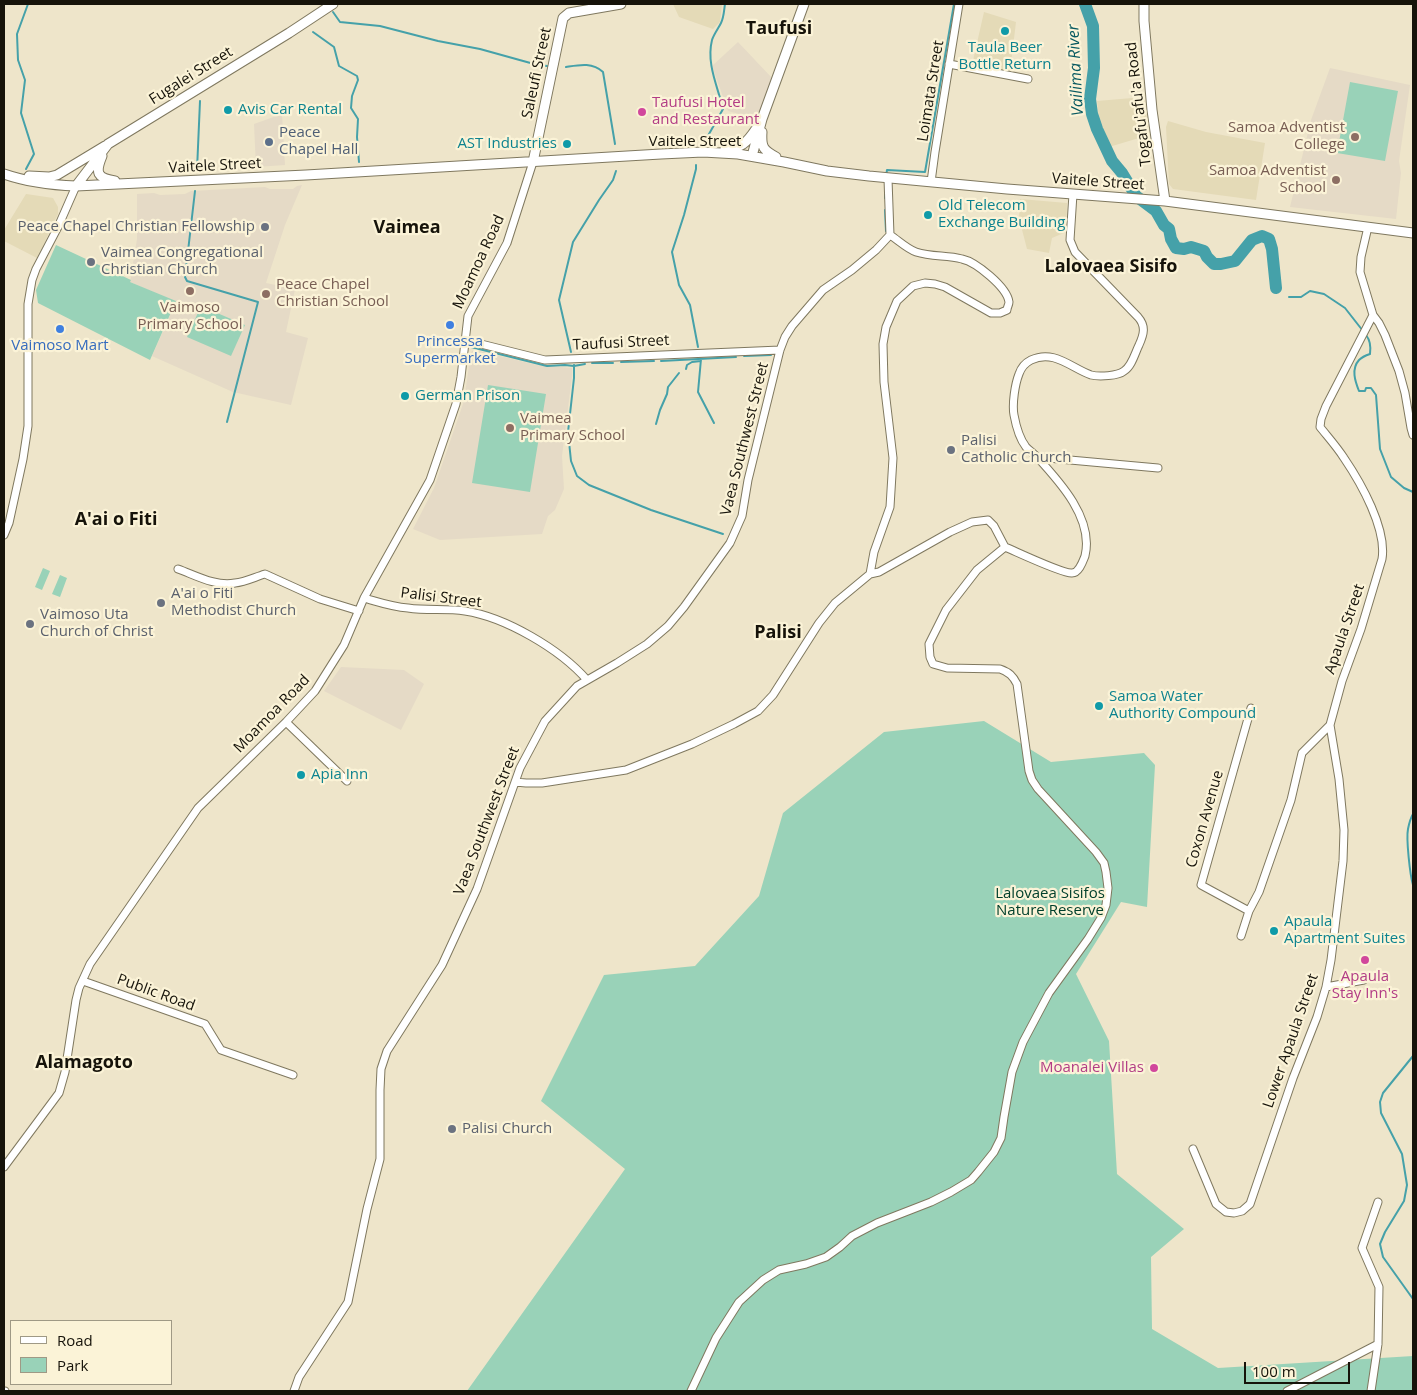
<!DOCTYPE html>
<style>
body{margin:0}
#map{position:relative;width:1417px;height:1395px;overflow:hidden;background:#eee5ca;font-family:"Open Sans",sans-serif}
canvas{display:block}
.frame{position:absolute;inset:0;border:5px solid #16130a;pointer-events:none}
.legend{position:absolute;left:10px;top:1320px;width:162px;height:65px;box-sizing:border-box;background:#fbf3d7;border:1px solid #9f9985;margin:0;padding:6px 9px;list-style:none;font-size:15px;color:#16130a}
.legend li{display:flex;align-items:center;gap:10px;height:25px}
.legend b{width:25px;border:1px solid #9f9985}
.scale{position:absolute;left:1244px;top:1362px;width:106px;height:22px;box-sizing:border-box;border:2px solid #16130a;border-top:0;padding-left:6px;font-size:15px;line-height:18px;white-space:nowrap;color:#16130a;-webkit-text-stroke:4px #fbf3d7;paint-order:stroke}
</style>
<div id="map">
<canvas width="1417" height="1395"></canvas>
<div class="frame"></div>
<ul class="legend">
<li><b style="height:6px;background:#fff"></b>Road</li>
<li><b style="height:14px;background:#99d2b8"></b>Park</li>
</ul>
<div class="scale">100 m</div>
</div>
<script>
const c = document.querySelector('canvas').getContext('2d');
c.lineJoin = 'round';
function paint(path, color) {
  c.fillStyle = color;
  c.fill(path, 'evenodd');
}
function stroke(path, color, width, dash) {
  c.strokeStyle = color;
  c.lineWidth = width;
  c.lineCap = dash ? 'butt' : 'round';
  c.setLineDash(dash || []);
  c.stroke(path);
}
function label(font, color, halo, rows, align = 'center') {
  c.font = font + ' "Open Sans",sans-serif';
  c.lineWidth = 4.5;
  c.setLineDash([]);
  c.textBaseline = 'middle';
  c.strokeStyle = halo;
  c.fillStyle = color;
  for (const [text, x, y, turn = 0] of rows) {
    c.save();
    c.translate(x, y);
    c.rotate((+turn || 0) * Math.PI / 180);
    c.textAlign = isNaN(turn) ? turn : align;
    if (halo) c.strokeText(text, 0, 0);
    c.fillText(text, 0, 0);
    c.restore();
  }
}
const built = new Path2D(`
 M673,4H722L720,22L713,29L679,17Z
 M984,12L1016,22L1010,72L972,65Z
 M1144,97L1149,135L1109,147L1100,129L1097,101Z
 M1168,121L1206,132L1265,143L1256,200L1173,189L1169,184L1166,127Z
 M26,194L53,198L58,207V214L37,258L4,241V230Z
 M1020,199L1067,203L1066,232L1052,238L1049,253L1027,249L1019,218Z`);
const education = new Path2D(`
 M738,42L772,78L758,119L728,111L712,66Z
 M1330,68L1410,85L1399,161L1401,173L1396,219L1290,207L1311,120Z
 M282,114L285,165L256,167L254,124Z
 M302,185L285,225L266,283L295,289L286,332L308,338L291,405L233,392L152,356L176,302L130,282L137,239V194L154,193L160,195L185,194L191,191L265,187L270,189H293L297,186Z
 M475,350L537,365L572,368V376L562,456L564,489L555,510L548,516L542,534L440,540L413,529L434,488L464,401L470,358L472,351Z
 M341,667L404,670L424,684L401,730L324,691Z`);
const green = new Path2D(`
 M1350,82L1398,91L1385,161L1337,153Z
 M56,245L131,280L130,282L176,301L150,360L38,303L36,290Z
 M201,306L245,325L231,356L187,337Z
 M488,385L546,394L530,492L472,483Z
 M43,568L50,571L42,590L35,587Z
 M60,575L67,578L60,597L52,594Z
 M984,721L1051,762L1144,753L1155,765L1147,907L1121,902L1076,974L1109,1041L1117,1174L1184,1229L1151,1257L1152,1329L1218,1368L1413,1356V1391H467L625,1169L541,1101L604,975L695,966L759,896L783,813L884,732Z`);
const stream = new Path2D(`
 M333,12L340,22L380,26L438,41L480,49L534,64L547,66
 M313,32L334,47L339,66L357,76L358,80L352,96L351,108L358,119L357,137L359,162
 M566,67C579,65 592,62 603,72L615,144
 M704,143L723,109C718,87 706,64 712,40C714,34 718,29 721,23C724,17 724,10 725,4
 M696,165V169L684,215L672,252L679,285L690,305L698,347
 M26,169L34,154L21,113L25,80L18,60L17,34L28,4
 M197,170L200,101
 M886,176L887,170L925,172L954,4
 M195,191L185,277L187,281L258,302L227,422
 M885,198V191
 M885,210L886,231
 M1289,297H1301L1310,291L1324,294L1345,308L1363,331
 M1366,335C1370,340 1371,347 1370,354C1367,355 1361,358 1359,360C1351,369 1355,381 1359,391H1365L1366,388H1371L1376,395L1380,449L1391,477L1404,488L1413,492
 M471,347L547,366L565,365L574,366L585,364
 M571,352L559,300L573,242L599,200L613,180L616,171
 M744,356L771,355
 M701,359L698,392L714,423
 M661,361L736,357
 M621,362L654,361
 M592,363H613
 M574,365V378L568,432L571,461L577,476L589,485L651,510L723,534
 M686,369L687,365L692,362L701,361
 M656,424L660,410L667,394L668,387L679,373
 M1413,814C1410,819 1409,824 1408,829C1406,839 1410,875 1413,885
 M1413,1056L1383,1093L1380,1102L1381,1113L1402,1154L1407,1185L1404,1201L1385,1232L1380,1244L1383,1257L1413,1299`);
const river = new Path2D(`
 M1085,4L1093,26L1094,68L1090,99L1092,114L1097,129L1112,161L1122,173L1136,196L1156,211L1164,225L1169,229L1171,239L1176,248L1184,249L1191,247L1204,251L1207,257L1214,264H1221L1235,261L1252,240L1262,236L1269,239L1272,249L1276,288`);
const minor = new Path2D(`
 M949,64L1028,79
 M931,182L935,152L959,4
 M1368,227L1361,257L1360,272L1373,315L1379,323L1385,335L1399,371L1405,393L1411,428L1413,435
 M465,340L545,360L780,350
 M1037,457L1158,468
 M4,535L9,523L23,459L28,426V304L32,280L36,269L58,227L76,186
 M1005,547C1017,552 1063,574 1072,573C1079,573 1083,561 1085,556C1094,519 1060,482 1037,457C1034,454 1029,450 1026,447C1019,438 1016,426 1014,415C1012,404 1015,384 1019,374C1021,368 1025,363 1031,360C1054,349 1071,368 1091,375C1099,377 1118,376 1124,371C1132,366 1135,353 1139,345C1144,334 1146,326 1138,317L1075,252L1070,240L1073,194
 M178,569C195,575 216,587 235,583C245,582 255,577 265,574L320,599L359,611
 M364,598C378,602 393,607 408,608C427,611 446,608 465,611C505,617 560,649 587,680
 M286,722L347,781
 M515,782L526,783H542L626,770L692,744L734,724L758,711L773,695L819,623L835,603L870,574L874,552L890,507L893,458L884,382L883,344L886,327L897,301L913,286L925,283L935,284L945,287L991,313H1000L1007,310C1007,307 1009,305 1009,302C1007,287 976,262 962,259C947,255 932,257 916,252C907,249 898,240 890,235
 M1249,911L1201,885L1251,708
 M1241,936L1249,911L1259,892L1291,800L1302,753L1330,725L1342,681L1361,629L1382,559C1387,529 1361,483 1344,458C1337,447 1328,437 1320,427L1321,419L1326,406L1373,315
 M83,981L205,1024L221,1050L293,1075
 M1326,987L1364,980
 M1193,1149L1216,1204L1226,1212L1234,1213L1242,1211L1250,1204L1293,1078L1317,1017L1326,987L1331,960L1343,861L1344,830L1339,779L1330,725
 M4,1167L59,1093L65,1072L76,1000L79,988L90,964L198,808L286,722L315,691L344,645L364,598L430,480L456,404L461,377L468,316L507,243L533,162
 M4,1391H5
 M294,1391L299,1377L348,1302L367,1209L380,1159V1090L381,1069L387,1051L442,965L477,889L520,768L545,721L577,686L617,663L647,644L668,626L684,607L730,543L742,516L748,480L780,350L785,337L792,326L823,290L852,270L876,250L890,235L888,179
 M691,1391L716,1338L739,1302L763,1280L779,1270L806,1264L826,1257L840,1247L852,1236L877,1223L931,1202L951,1192L971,1180L978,1172L994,1152L1001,1138L1004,1117L1012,1072L1023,1042L1049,993L1088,939L1101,918L1106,905L1108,888L1106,872L1104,863L1096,852L1038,789L1032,780L1029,771L1017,684C1013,676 1009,672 1000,669L947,668L933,664L930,657L929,644L946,610L977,570L1005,547L994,526L988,520L972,522L950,532L879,572L870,574
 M1287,1391L1378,1344
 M1371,1391L1378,1344L1379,1287L1362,1248L1378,1202`);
const major = new Path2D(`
 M1144,4V21L1152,110L1165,201
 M762,132C761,147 763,150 776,157
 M725,149C742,147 746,144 756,129
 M102,156C95,173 97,178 115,181
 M752,156L762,119L804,4
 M533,162L563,18L569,13L621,4
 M4,174C27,182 51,185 76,186L306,175L661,154L703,152L738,154L784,162L827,171L869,176L1007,189L1165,201L1413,233
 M29,176L49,177L57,175L105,146
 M76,186L108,144L289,33L333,4`);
const markers = [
 [1005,31,5,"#0f9aa8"],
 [228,110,5,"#0f9aa8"],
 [642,112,5,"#d1479c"],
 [1355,137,5,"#8d6e63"],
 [269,142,5,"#5c6f8a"],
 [567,144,5,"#0f9aa8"],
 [1336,180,5,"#8d6e63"],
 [928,215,5,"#0f9aa8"],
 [265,227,5,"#6b7280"],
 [91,262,5,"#6b7280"],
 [190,291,5,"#8d6e63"],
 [266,294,5,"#8d6e63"],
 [450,325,5,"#3f7fe0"],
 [60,329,5,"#3f7fe0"],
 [405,396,5,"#0f9aa8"],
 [510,428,5,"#8d6e63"],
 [951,450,5,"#6b7280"],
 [161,603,5,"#6b7280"],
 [30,624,5,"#6b7280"],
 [1099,706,5,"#0f9aa8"],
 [301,775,5,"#0f9aa8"],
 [1274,931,5,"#0f9aa8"],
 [1365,960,5,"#d1479c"],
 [1154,1068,5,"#d1479c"],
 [452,1129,5,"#6b7280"]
];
const cultureNames = [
 ["Taula Beer",1005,48,"center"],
 ["Bottle Return",1005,65,"center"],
 ["Avis Car Rental",238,110],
 ["AST Industries",557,144,"right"],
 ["Old Telecom",938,206],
 ["Exchange Building",938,223],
 ["German Prison",415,396],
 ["Samoa Water",1109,697],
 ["Authority Compound",1109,714],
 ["Apia Inn",311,775],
 ["Apaula",1284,922],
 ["Apartment Suites",1284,939]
];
const streetNames = [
 ["Saleufi Street",537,73,-78],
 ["Fugalei Street",191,76,-32],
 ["Loimata Street",931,91,-81],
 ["Togafu'afu'a Road",1139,104,-97],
 ["Vaitele Street",695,142],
 ["Vaitele Street",215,166,-3],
 ["Vaitele Street",1098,182,4],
 ["Moamoa Road",479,262,-65],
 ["Taufusi Street",621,343,-3],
 ["Vaea Southwest Street",745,439,-76],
 ["Palisi Street",441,598,7],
 ["Apaula Street",1345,629,-71],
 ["Moamoa Road",272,714,-46],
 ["Coxon Avenue",1205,819,-74],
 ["Vaea Southwest Street",487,821,-69],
 ["Public Road",156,993,20],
 ["Lower Apaula Street",1291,1041,-71]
];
const hotelNames = [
 ["Taufusi Hotel",652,103],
 ["and Restaurant",652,120],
 ["Apaula",1365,977,"center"],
 ["Stay Inn's",1365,994,"center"],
 ["Moanalei Villas",1144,1068,"right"]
];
const educationNames = [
 ["Samoa Adventist",1345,128],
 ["College",1345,145],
 ["Samoa Adventist",1326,171],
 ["School",1326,188],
 ["Peace Chapel",276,285,"left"],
 ["Christian School",276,302,"left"],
 ["Vaimoso",190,308,"center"],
 ["Primary School",190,325,"center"],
 ["Vaimea",520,419,"left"],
 ["Primary School",520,436,"left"]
];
const serviceNames = [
 ["Peace",279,133],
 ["Chapel Hall",279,150]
];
const worshipNames = [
 ["Peace Chapel Christian Fellowship",255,227,"right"],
 ["Vaimea Congregational",101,253],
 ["Christian Church",101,270],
 ["Palisi",961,441],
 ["Catholic Church",961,458],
 ["A'ai o Fiti",171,594],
 ["Methodist Church",171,611],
 ["Vaimoso Uta",40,615],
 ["Church of Christ",40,632],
 ["Palisi Church",462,1129]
];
const shopNames = [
 ["Princessa",450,342],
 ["Supermarket",450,359],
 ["Vaimoso Mart",60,346]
];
const parkNames = [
 ["Lalovaea Sisifos",1050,894],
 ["Nature Reserve",1050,911]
];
const waterNames = [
 ["Vailima River",1076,70,-93]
];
const quarterNames = [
 ["Taufusi",779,29],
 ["Vaimea",407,228],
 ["Lalovaea Sisifo",1111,267],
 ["A'ai o Fiti",116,520],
 ["Palisi",778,633],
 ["Alamagoto",84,1063]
];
paint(built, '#e4dab7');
paint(education, '#e5dac6');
paint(green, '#99d2b8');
stroke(stream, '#45a1a9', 2);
stroke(river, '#45a1a9', 12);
stroke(minor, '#7f785f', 9);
stroke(major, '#7f785f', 11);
stroke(minor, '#fff', 7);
stroke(major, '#fff', 9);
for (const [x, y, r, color] of markers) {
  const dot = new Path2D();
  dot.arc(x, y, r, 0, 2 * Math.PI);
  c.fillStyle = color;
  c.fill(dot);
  stroke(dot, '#fbf3d7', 2);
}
label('15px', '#0d838f', '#fbf3d7', cultureNames, 'left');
label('15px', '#16130a', '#fbf3d7', streetNames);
label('15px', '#b23c85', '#fbf3d7', hotelNames, 'left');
label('15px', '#785e54', '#fbf3d7', educationNames, 'right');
label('15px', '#4e5e75', '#fbf3d7', serviceNames, 'left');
label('15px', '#5b616d', '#fbf3d7', worshipNames, 'left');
label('15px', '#366cbe', '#fbf3d7', shopNames);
label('15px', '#00402c', '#fbf3d7', parkNames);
label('italic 16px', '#095a61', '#fbf3d7', waterNames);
label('bold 18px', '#16130a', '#fbf3d7', quarterNames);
</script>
